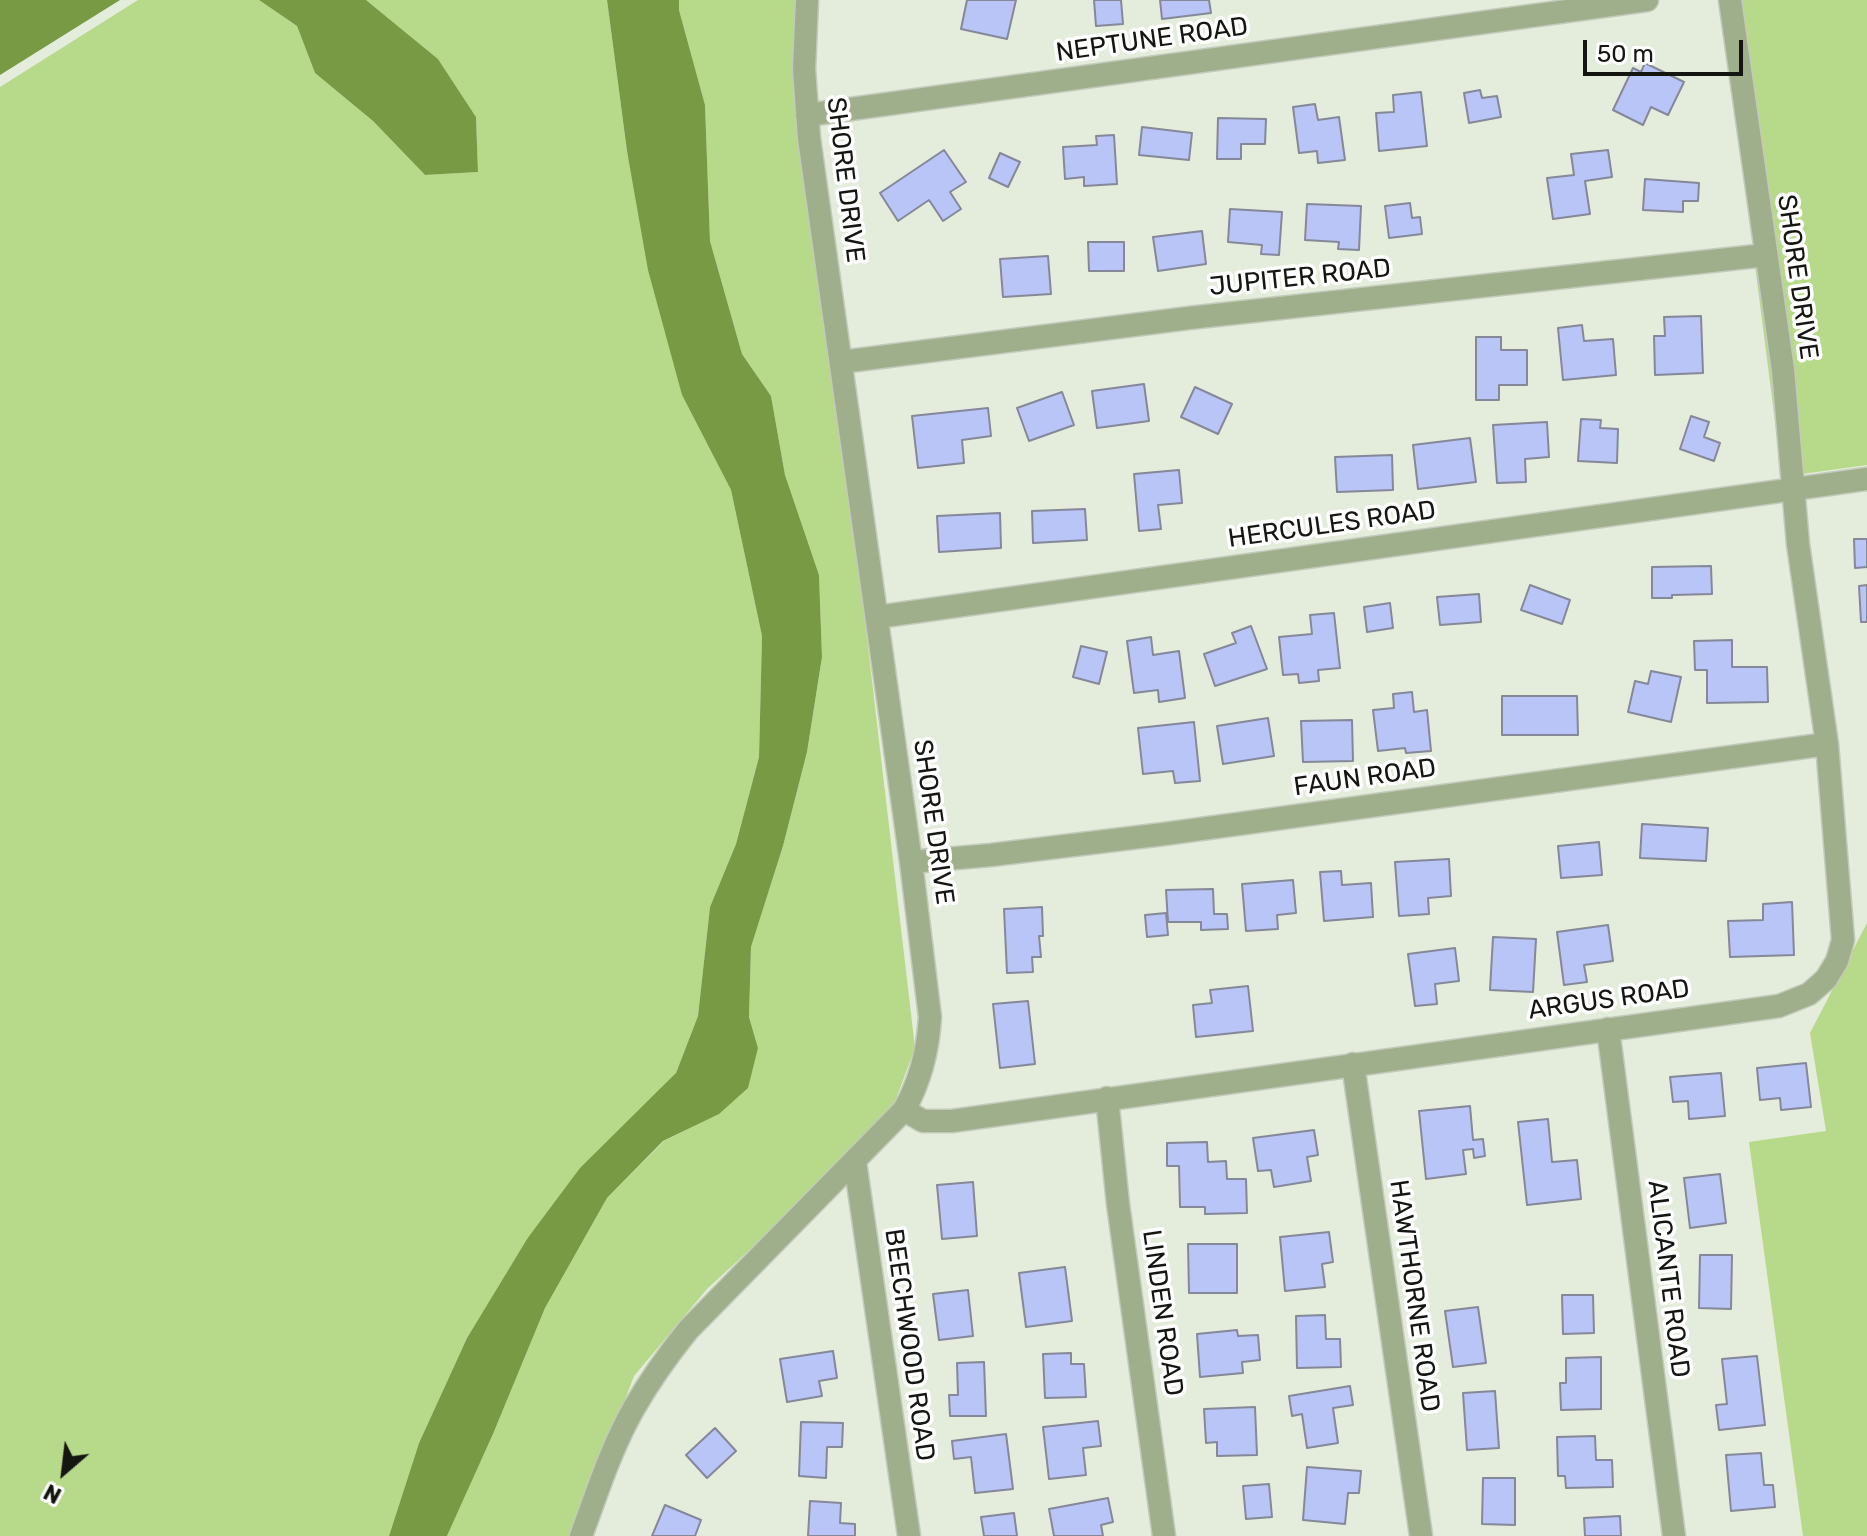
<!DOCTYPE html>
<style>
body{margin:0}
#map{position:relative;width:1867px;height:1536px;overflow:hidden;background:#e4ecdb;font-family:Rubik,sans-serif}
canvas{display:block}
.north{position:absolute;left:24px;top:1432px;width:80px;height:80px;-webkit-text-stroke:6px #fff;paint-order:stroke;rotate:208deg;font-size:22px;font-weight:700;line-height:32px;text-align:center;color:#141611}
.north::after{content:'';display:block;margin:auto;width:28px;height:36px;background:#141611;clip-path:polygon(50% 0,100% 100%,50% 72%,0 100%)}
.scale{position:absolute;left:1583px;top:40px;width:160px;height:36px;box-sizing:border-box;border:4px solid #141611;border-top:0;padding-left:10px;font-size:24px;line-height:28px;white-space:nowrap;color:#141611;-webkit-text-stroke:6px #fff;paint-order:stroke}
</style>
<div id="map">
<canvas width="1867" height="1536"></canvas>
<div class="north">N</div>
<div class="scale">50 m</div>
</div>
<script>
const c = document.querySelector('canvas').getContext('2d');
c.lineJoin = 'round';
function paint(path, color) {
  c.fillStyle = color;
  c.fill(path, 'evenodd');
}
function stroke(path, color, width, dash) {
  c.strokeStyle = color;
  c.lineWidth = width;
  c.lineCap = dash ? 'butt' : 'round';
  c.setLineDash(dash || []);
  c.stroke(path);
}
function label(font, color, halo, rows, align = 'center') {
  c.font = font + ' Rubik,sans-serif';
  c.lineWidth = 7;
  c.setLineDash([]);
  c.textBaseline = 'middle';
  c.strokeStyle = halo;
  c.fillStyle = color;
  for (const [text, x, y, turn = 0] of rows) {
    c.save();
    c.translate(x, y);
    c.rotate((+turn || 0) * Math.PI / 180);
    c.textAlign = isNaN(turn) ? turn : align;
    if (halo) c.strokeText(text, 0, 0);
    c.fillText(text, 0, 0);
    c.restore();
  }
}
const green = new Path2D(`
 M138,0H259L297,26L315,73L373,121L425,175L478,172L476,117L438,59L366,0H607L627,151L682,395L731,490L762,636L759,757L736,844L710,907L698,1016L676,1073L527,1239L467,1338L419,1443L389,1536H0V87Z
 M679,0H800L835,365L915,1048L887,1123L707,1289L634,1376L573,1536H447L493,1434L545,1308L607,1198L664,1141L718,1114L747,1088L758,1048L749,1017L751,947L783,846L807,752L822,657L819,575L785,475L771,396L742,354L710,241L705,105L679,10Z
 M1721,0H1867V465L1780,477L1777,437Z
 M1867,923V1536H1803L1749,1142L1826,1131L1810,1033Z`);
const water = new Path2D(`
 M0,0H120L0,75Z
 M259,0H366L438,59L476,117L478,172L425,175L373,121L315,73L297,26Z
 M607,0H679V10L705,105L710,241L742,354L771,396L785,475L819,575L822,657L807,752L783,846L751,947L749,1017L758,1048L748,1088L719,1114L663,1141L607,1198L545,1308L493,1434L447,1536H389L419,1443L467,1338L527,1239L580,1168L676,1073L698,1016L710,907L736,844L759,757L762,636L731,490L682,395L648,270L627,151Z`);
const building = new Path2D(`
 M967,0H1016L1007,39L961,29Z
 M1094,0H1121L1123,24L1096,26Z
 M1160,0H1209L1211,13L1162,19Z
 M1645,63L1684,82L1668,115L1651,107L1643,125L1613,110L1633,68L1641,72Z
 M1480,90L1482,98L1497,96L1501,117L1469,123L1464,93Z
 M1421,92L1427,146L1379,151L1376,113L1394,112L1393,95Z
 M1315,104L1318,120L1339,117L1345,160L1318,163L1317,151L1299,153L1293,107Z
 M1218,118L1266,119L1265,144H1241V159H1217Z
 M1142,127L1192,133L1189,160L1139,155Z
 M1114,135L1117,184L1084,186V177L1065,179L1063,147L1097,145L1096,136Z
 M944,150L966,182L950,192L961,209L943,221L929,200L898,221L880,193Z
 M1608,150L1612,177L1585,181L1590,214L1553,219L1547,178L1574,175L1571,154Z
 M1000,153L1020,162L1008,187L989,178Z
 M1645,179L1699,183L1698,201H1683V212L1643,210Z
 M1410,203L1412,218L1420,217L1422,234L1389,238L1385,206Z
 M1307,204L1361,206L1359,250L1338,249L1339,242L1305,240Z
 M1230,209L1282,212L1279,255L1261,254L1262,245L1228,242Z
 M1202,231L1206,264L1158,271L1153,237Z
 M1088,242H1124V271H1089Z
 M1048,256L1051,294L1003,297L1000,259Z
 M1701,316L1703,373L1655,375L1654,336H1665L1664,317Z
 M1582,325L1584,341L1613,339L1616,375L1563,380L1558,328Z
 M1476,337H1501V350H1527V385H1499V400H1476Z
 M1144,384L1149,421L1097,428L1092,391Z
 M1195,387L1232,404L1218,434L1181,417Z
 M1062,392L1074,425L1029,441L1017,408Z
 M988,408L991,436L962,440L964,463L918,468L912,416Z
 M1691,416L1709,422L1704,437L1720,443L1714,461L1680,449Z
 M1581,419L1601,420L1600,428L1618,429L1617,463L1578,461Z
 M1547,422L1549,457L1525,459L1526,482L1497,483L1493,425Z
 M1470,438L1476,482L1418,489L1413,445Z
 M1392,455L1393,490L1337,492L1335,457Z
 M1179,470L1182,503L1158,505L1161,529L1139,531L1134,474Z
 M1085,509L1087,540L1033,543L1032,511Z
 M1000,513L1001,548L939,552L937,516Z
 M1854,539H1867V567L1855,568Z
 M1711,566L1712,594L1672,595V598H1652V567Z
 M1530,585L1570,600L1562,624L1521,610Z
 M1867,585V622H1861L1859,586Z
 M1479,594L1481,622L1440,625L1437,597Z
 M1390,603L1393,628L1367,632L1364,607Z
 M1334,613L1340,668L1318,670L1319,681L1299,683L1298,674L1283,675L1279,637L1312,634L1310,615Z
 M1251,626L1267,669L1215,686L1204,654L1236,643L1232,633Z
 M1151,637L1153,655L1179,651L1185,698L1159,702L1158,690L1134,693L1127,641Z
 M1732,640V667H1767L1768,702L1707,703V670H1695L1694,641Z
 M1081,646L1107,652L1099,684L1073,677Z
 M1651,671L1681,677L1671,722L1628,712L1635,681L1648,684Z
 M1412,692L1414,712L1427,710L1431,751L1406,753L1405,748L1378,751L1373,710L1394,708L1393,694Z
 M1502,696H1577L1578,735H1502Z
 M1268,718L1274,756L1223,764L1217,726Z
 M1352,720L1353,761L1303,762L1301,721Z
 M1194,722L1200,781L1175,783L1173,771L1143,774L1138,728Z
 M1642,824L1708,828L1706,861L1640,858Z
 M1599,842L1602,875L1561,878L1558,846Z
 M1449,859L1451,896L1428,898L1429,914L1399,916L1395,862Z
 M1341,871L1342,885L1371,883L1373,917L1324,921L1320,872Z
 M1293,880L1296,913L1277,915L1278,929L1246,931L1242,884Z
 M1213,889L1214,914H1227L1228,929L1201,930V922H1168L1166,890Z
 M1792,902L1794,955L1730,957L1728,921L1763,920V904Z
 M1042,907L1043,936H1039L1041,957H1032L1033,972L1007,973L1004,909Z
 M1166,913L1168,935L1147,937L1145,915Z
 M1608,925L1613,961L1584,965L1587,982L1564,985L1557,932Z
 M1493,937L1536,939L1533,992L1490,990Z
 M1455,948L1459,981L1435,984L1437,1004L1415,1006L1408,954Z
 M1248,986L1253,1031L1196,1037L1193,1005L1212,1003L1210,990Z
 M1028,1001L1035,1064L1000,1068L993,1004Z
 M1806,1063L1811,1107L1781,1110L1780,1098L1760,1100L1757,1068Z
 M1721,1073L1725,1116L1689,1119L1688,1101L1673,1102L1670,1077Z
 M1470,1106L1473,1140L1483,1139L1485,1156L1474,1158L1473,1149L1463,1150L1466,1174L1426,1179L1419,1111Z
 M1548,1119L1552,1162L1577,1160L1581,1199L1527,1205L1518,1122Z
 M1314,1130L1318,1155L1307,1157L1311,1181L1274,1187L1271,1170L1258,1171L1253,1138Z
 M1207,1142L1208,1162L1226,1161L1227,1179H1246L1247,1213L1205,1214V1207H1180L1179,1166H1167V1143Z
 M1720,1174L1726,1223L1690,1228L1684,1178Z
 M973,1182L977,1236L942,1239L937,1185Z
 M1329,1232L1333,1262L1322,1264L1325,1287L1285,1291L1280,1237Z
 M1188,1244H1237V1293H1189Z
 M1700,1255H1732L1731,1309L1699,1308Z
 M1065,1267L1072,1321L1026,1327L1019,1273Z
 M968,1290L973,1336L939,1340L933,1294Z
 M1562,1295H1593L1594,1333L1563,1334Z
 M1478,1307L1486,1363L1453,1367L1445,1311Z
 M1325,1315L1326,1339H1340L1341,1367L1297,1368L1296,1316Z
 M1237,1330L1238,1336L1258,1335L1260,1360L1242,1362L1243,1373L1200,1377L1197,1334Z
 M833,1351L837,1378L819,1381L822,1396L787,1402L780,1359Z
 M1071,1353V1364H1084L1086,1397L1045,1398L1043,1354Z
 M1757,1356L1765,1425L1719,1430L1716,1405L1727,1404L1722,1359Z
 M1601,1357V1409L1561,1410L1560,1383H1566V1358Z
 M984,1362L986,1416H950L949,1395H958L957,1363Z
 M1350,1386L1353,1405L1333,1408L1338,1443L1307,1448L1302,1414L1292,1416L1289,1396Z
 M1495,1391L1499,1448L1467,1450L1463,1393Z
 M1255,1407L1257,1455L1217,1456V1442L1206,1443L1204,1409Z
 M1098,1421L1101,1446L1083,1448L1086,1475L1049,1479L1043,1427Z
 M801,1422L843,1423L842,1447H827L826,1478L799,1476Z
 M715,1428L736,1451L707,1478L686,1455Z
 M1006,1434L1013,1489L975,1493L971,1457L954,1459L952,1441Z
 M1595,1436L1596,1460H1612L1613,1487L1566,1488L1565,1476H1558L1557,1437Z
 M1761,1453L1764,1485H1773L1775,1507L1731,1511L1726,1455Z
 M1307,1467L1361,1471L1359,1493H1348L1345,1524L1303,1520Z
 M1483,1478H1515V1525L1482,1524Z
 M1269,1484L1272,1517L1246,1519L1243,1486Z
 M1108,1498L1113,1522L1101,1525L1103,1536H1054L1049,1509Z
 M810,1501L841,1503L840,1523L855,1524V1536H808Z
 M665,1505L701,1520L695,1536H652Z
 M1014,1513L1017,1536H984L981,1517Z
 M1620,1516L1621,1536H1585L1584,1518Z`);
const minor = new Path2D(`
 M807,115L1647,0
 M841,362L1189,318L1766,255
 M877,617L1867,479
 M911,862L991,855L1164,834L1827,744
 M1608,1029L1674,1536
 M1353,1064L1421,1536
 M1107,1098L1118,1204L1164,1536
 M904,1110L923,1121H952L1779,1006L1809,994L1826,979L1837,961L1843,940L1827,744L1798,544L1783,370L1730,0
 M855,1162L909,1536
 M581,1536C597,1493 611,1448 634,1408C650,1380 668,1355 688,1330L904,1110C921,1080 928,1051 930,1017L911,862L809,138L804,69L807,0`);
const streetNames = [
 ["NEPTUNE ROAD",1152,40,-8],
 ["SHORE DRIVE",845,180,83],
 ["SHORE DRIVE",1797,277,82],
 ["JUPITER ROAD",1300,278,-6],
 ["HERCULES ROAD",1332,525,-8],
 ["FAUN ROAD",1365,778,-8],
 ["SHORE DRIVE",933,822,82],
 ["ARGUS ROAD",1609,1000,-8],
 ["ALICANTE ROAD",1668,1279,83],
 ["HAWTHORNE ROAD",1414,1296,82],
 ["LINDEN ROAD",1162,1313,82],
 ["BEECHWOOD ROAD",909,1345,82]
];
paint(green, '#b7d98a');
paint(water, '#789a44');
paint(building, '#b9c5f7');
stroke(building, '#848898', 2);
stroke(minor, '#c3cabb', 25);
stroke(minor, '#9faf8b', 22);
label('26px', '#141611', '#fff', streetNames);
</script>
